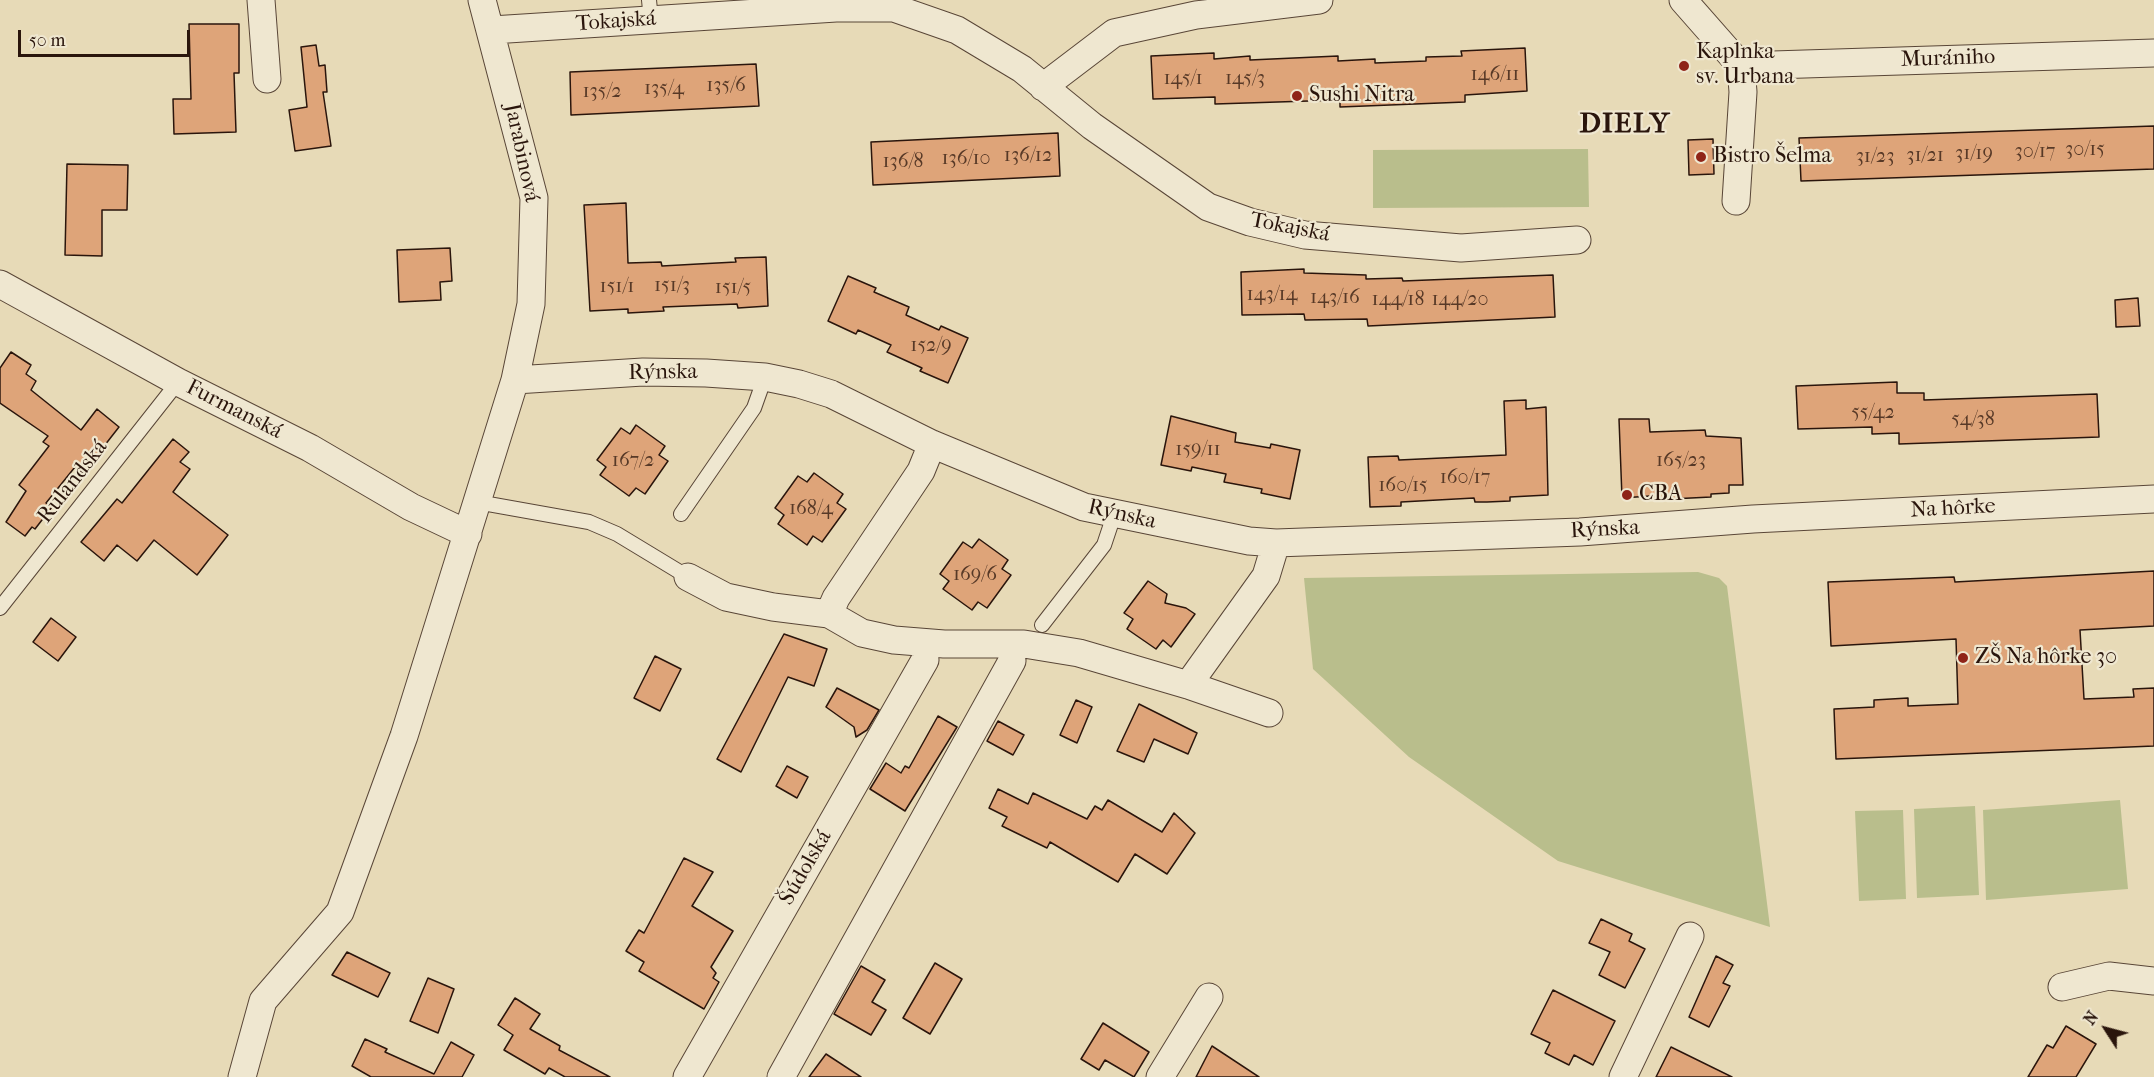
<!DOCTYPE html>
<meta charset="utf-8">
<style>
body{margin:0}
#map{position:relative;width:2154px;height:1077px;overflow:hidden;background:#e7dab7;font-family:"IM FELL French Canon",serif}
canvas{display:block}
.north{position:absolute;left:2076px;top:999px;width:60px;height:60px;-webkit-text-stroke:4px #efe7d0;paint-order:stroke;rotate:306deg;font-size:16px;font-weight:700;line-height:24px;text-align:center;color:#2a150c}
.north::after{content:'';display:block;margin:auto;width:21px;height:27px;background:#2a150c;clip-path:polygon(50% 0,100% 100%,50% 72%,0 100%)}
.scale{position:absolute;left:18px;top:30px;width:172px;height:27px;box-sizing:border-box;border:3px solid #2a150c;border-top:0;padding-left:8px;font-size:18px;line-height:21px;white-space:nowrap;color:#2a150c;-webkit-text-stroke:4px #efe7d0;paint-order:stroke}
</style>
<div id="map">
<canvas width="2154" height="1077"></canvas>
<div class="north">N</div>
<div class="scale">50 m</div>
</div>
<script>
const c = document.querySelector('canvas').getContext('2d');
c.lineJoin = 'round';
function paint(path, color) {
  c.fillStyle = color;
  c.fill(path, 'evenodd');
}
function stroke(path, color, width, dash) {
  c.strokeStyle = color;
  c.lineWidth = width;
  c.lineCap = dash ? 'butt' : 'round';
  c.setLineDash(dash || []);
  c.stroke(path);
}
function label(font, color, halo, rows, align = 'center') {
  c.font = font + ' "IM FELL French Canon",serif';
  c.lineWidth = 4.5;
  c.setLineDash([]);
  c.textBaseline = 'middle';
  c.strokeStyle = halo;
  c.fillStyle = color;
  for (const [text, x, y, turn = 0] of rows) {
    c.save();
    c.translate(x, y);
    c.rotate((+turn || 0) * Math.PI / 180);
    c.textAlign = isNaN(turn) ? turn : align;
    if (halo) c.strokeText(text, 0, 0);
    c.fillText(text, 0, 0);
    c.restore();
  }
}
const green = new Path2D(`
 M1588,149L1589,207L1373,208V150Z
 M1698,572L1719,578L1727,586L1770,927L1558,861L1409,757L1313,669L1304,578Z
 M2120,800L2128,889L1986,900L1983,810Z
 M1975,806L1979,895L1917,898L1914,809Z
 M1903,810L1906,899L1859,901L1855,811Z`);
const building = new Path2D(`
 M189,24H239V73H234L236,132L174,134L173,99H191Z
 M316,45L319,66L325,65L327,92H323L331,146L295,151L289,110L307,107L301,47Z
 M1525,48L1527,91L1465,95V102L1340,107V100L1215,104V97L1153,99L1151,56L1214,53V59L1250,56V60L1338,56V61L1375,59V63L1426,61V57L1462,56L1461,51Z
 M756,64L759,106L571,115L570,72Z
 M2154,126V169L1801,181L1799,138Z
 M1058,133L1060,176L873,185L871,142Z
 M1713,139L1714,174L1689,175L1688,140Z
 M67,164L128,165L127,210H102V256L65,255Z
 M626,203L628,263L661,262L662,266L698,264L736,262L735,258L766,257L768,306L738,308L737,304L663,307L664,311L628,313V309L590,311L584,205Z
 M450,248L452,281L440,282L441,300L399,302L397,250Z
 M1304,269V273L1366,275V279L1402,278L1403,281L1553,275L1555,317L1368,326L1367,319L1305,320L1304,314L1242,315L1241,272Z
 M848,276L876,288L874,292L909,307L906,315L939,330L941,326L968,338L948,383L920,371L922,368L887,352L891,345L858,330L856,334L828,321Z
 M2138,298L2140,326L2116,327L2115,300Z
 M11,352L31,365L26,374L36,381L31,390L81,430L97,409L119,427L83,473L75,467L46,503L52,507L35,529L32,527L25,536L6,522L26,491L19,485L49,446L43,442L48,436L0,403V368Z
 M1897,382V393H1924V400L2097,394L2099,437L1899,444V433L1872,434V427L1798,429L1796,386Z
 M1526,400V409L1546,407L1548,495L1510,497V501L1487,502H1475L1474,498L1401,502V506L1370,507L1368,457L1398,456L1399,460L1506,455L1504,401Z
 M1171,416L1236,433L1235,442L1270,448L1271,444L1300,450L1290,499L1261,493L1262,489L1224,482L1226,474L1192,467L1191,471L1161,465Z
 M1619,419H1649L1650,432L1705,430L1706,436L1741,438L1743,485H1729V493L1711,494V497L1651,500L1650,496L1622,498Z
 M636,425L665,446L659,455L668,461L645,494L636,488L629,496L600,475L606,467L597,460L621,428L630,434Z
 M173,439L189,452L180,462L190,469L173,492L228,535L197,575L154,540L137,561L117,545L104,561L81,542L117,499L122,503Z
 M814,473L843,494L837,503L846,509L822,542L813,536L807,545L778,524L784,515L775,508L798,476L807,482Z
 M979,539L1008,560L1002,569L1011,575L987,608L978,602L972,610L943,589L949,581L940,574L963,542L972,548Z
 M2154,571V626L2080,630L2084,699L2134,697L2133,689L2154,688V746L1836,759L1834,709L1874,707V700L1908,698V706L1958,704L1956,639L1831,646L1828,582L1954,577L1955,582Z
 M1148,581L1167,594L1165,603L1186,608L1195,614L1171,647L1163,640L1156,649L1127,629L1133,619L1124,613Z
 M51,618L76,637L58,661L33,642Z
 M784,634L827,649L814,686L788,677L741,772L717,759Z
 M655,656L681,669L660,711L634,698Z
 M837,688L879,710L867,730L856,737L854,727L826,707Z
 M1076,700L1092,707L1077,743L1060,735Z
 M1139,704L1197,733L1188,754L1154,739L1144,762L1117,751Z
 M938,716L957,727L905,811L870,789L886,763L901,773L905,766L909,768Z
 M998,721L1024,735L1013,755L987,741Z
 M787,766L808,777L797,798L776,786Z
 M998,789L1028,804L1033,793L1087,819L1095,806L1102,810L1108,800L1162,832L1174,813L1195,833L1167,874L1135,854L1118,882L1050,842L1047,848L1002,826L1007,817L989,808Z
 M684,858L713,872L692,906L733,931L711,967L716,973L713,978L719,982L704,1009L639,971L644,962L626,951L639,930L644,933Z
 M1601,919L1632,934L1629,941L1645,949L1625,988L1599,975L1610,952L1589,943Z
 M347,952L390,973L378,997L332,975Z
 M1716,956L1733,965L1723,983L1730,986L1709,1027L1689,1017Z
 M935,963L962,979L930,1034L903,1018Z
 M861,966L885,980L872,1002L886,1010L871,1035L834,1014Z
 M428,978L454,989L438,1033L410,1021Z
 M1553,990L1615,1021L1593,1065L1574,1055L1569,1065L1545,1053L1550,1043L1531,1034Z
 M515,998L540,1014L530,1029L560,1046L559,1050L610,1077H565L549,1068L545,1074L504,1050L513,1035L498,1025Z
 M1103,1023L1149,1052L1134,1077L1105,1060L1099,1070L1081,1059Z
 M2066,1026L2096,1044L2076,1077H2028L2047,1045L2053,1048Z
 M365,1039L387,1049L385,1052L434,1074L451,1042L474,1055L462,1077H371L352,1066Z
 M1212,1046L1259,1077H1196Z
 M1671,1047L1732,1077H1656Z
 M826,1054L861,1077H809Z`);
const lane = new Path2D(`
 M649,0L651,20
 M477,502L589,522L617,534L688,577
 M681,514L754,408L765,377
 M0,608L178,382
 M1042,625L1104,545L1114,515`);
const street = new Path2D(`
 M261,0L267,79
 M1683,0L1741,66
 M492,30L836,8H894L957,30L1022,69L1092,126L1208,207L1250,222L1305,235L1461,248L1577,240
 M1043,87L1114,33L1196,15L1319,0
 M1736,201L1743,92L1741,66L2154,53
 M0,284L178,382L310,448L411,507L468,534
 M515,380L643,372L706,373L765,377L799,384L831,394L932,444L1084,507L1249,541L1276,543L1580,532L1753,519L2154,499
 M688,577L726,597L773,607L829,614L862,633L894,640L944,644H1024L1079,653L1188,685L1269,713
 M829,614L836,598L921,471L932,444
 M1188,685L1266,576L1276,543
 M2062,987L2109,976L2154,981
 M242,1077L263,1001L340,912L404,736L515,380L531,304L534,198L482,0
 M687,1077L925,660
 M781,1077L1012,661
 M1160,1077L1209,997
 M1623,1077L1690,936`);
const markers = [
 [1684,66,6,"#8f2418"],
 [1297,96,6,"#8f2418"],
 [1701,157,6,"#8f2418"],
 [1627,495,6,"#8f2418"],
 [1963,658,6,"#8f2418"]
];
const numberNames = [
 ["146/11",1495,75],
 ["145/1",1183,79],
 ["145/3",1245,79],
 ["135/6",726,86],
 ["135/4",664,89],
 ["135/2",602,92],
 ["30/15",2085,150],
 ["30/17",2035,152],
 ["31/19",1974,154],
 ["136/12",1028,156],
 ["31/21",1925,156],
 ["31/23",1875,157],
 ["136/10",966,159],
 ["136/8",903,162],
 ["151/3",672,286],
 ["151/1",617,287],
 ["151/5",733,288],
 ["143/14",1272,295],
 ["143/16",1335,298],
 ["144/18",1398,300],
 ["144/20",1460,300],
 ["152/9",931,346],
 ["55/42",1873,413],
 ["54/38",1973,420],
 ["159/11",1198,450],
 ["167/2",633,461],
 ["165/23",1681,461],
 ["160/17",1465,478],
 ["160/15",1403,486],
 ["168/4",811,509],
 ["169/6",975,575]
];
const streetNames = [
 ["Tokajská",616,22,-4],
 ["Murániho",1948,59,-2],
 ["Jarabinová",521,153,78],
 ["Tokajská",1290,228,11],
 ["Rýnska",663,373,-1],
 ["Furmanská",234,410,27],
 ["Rulandská",73,482,-52],
 ["Na hôrke",1953,509,-3],
 ["Rýnska",1122,515,13],
 ["Rýnska",1605,530,-3],
 ["Šúdolská",806,868,-60]
];
const poiNames = [
 ["Kaplnka",1696,53],
 ["sv. Urbana",1696,78],
 ["Sushi Nitra",1309,96],
 ["Bistro Šelma",1713,157],
 ["CBA",1639,495],
 ["ZŠ Na hôrke 30",1975,658]
];
const districtNames = [
 ["DIELY",1625,125]
];
paint(green, '#b9be8c');
paint(building, '#dea479');
stroke(building, '#2a150c', 1.5);
stroke(lane, '#594637', 16);
stroke(street, '#594637', 29);
stroke(lane, '#efe7d0', 14);
stroke(street, '#efe7d0', 27);
for (const [x, y, r, color] of markers) {
  const dot = new Path2D();
  dot.arc(x, y, r, 0, 2 * Math.PI);
  c.fillStyle = color;
  c.fill(dot);
  stroke(dot, '#efe7d0', 2);
}
label('20px', '#573927', null, numberNames);
label('22px', '#2a150c', '#efe7d0', streetNames);
label('22px', '#2a150c', '#efe7d0', poiNames, 'left');
c.letterSpacing = '1.5px';
label('bold 28px', '#2a150c', '#efe7d0', districtNames);
c.letterSpacing = '0px';
</script>
